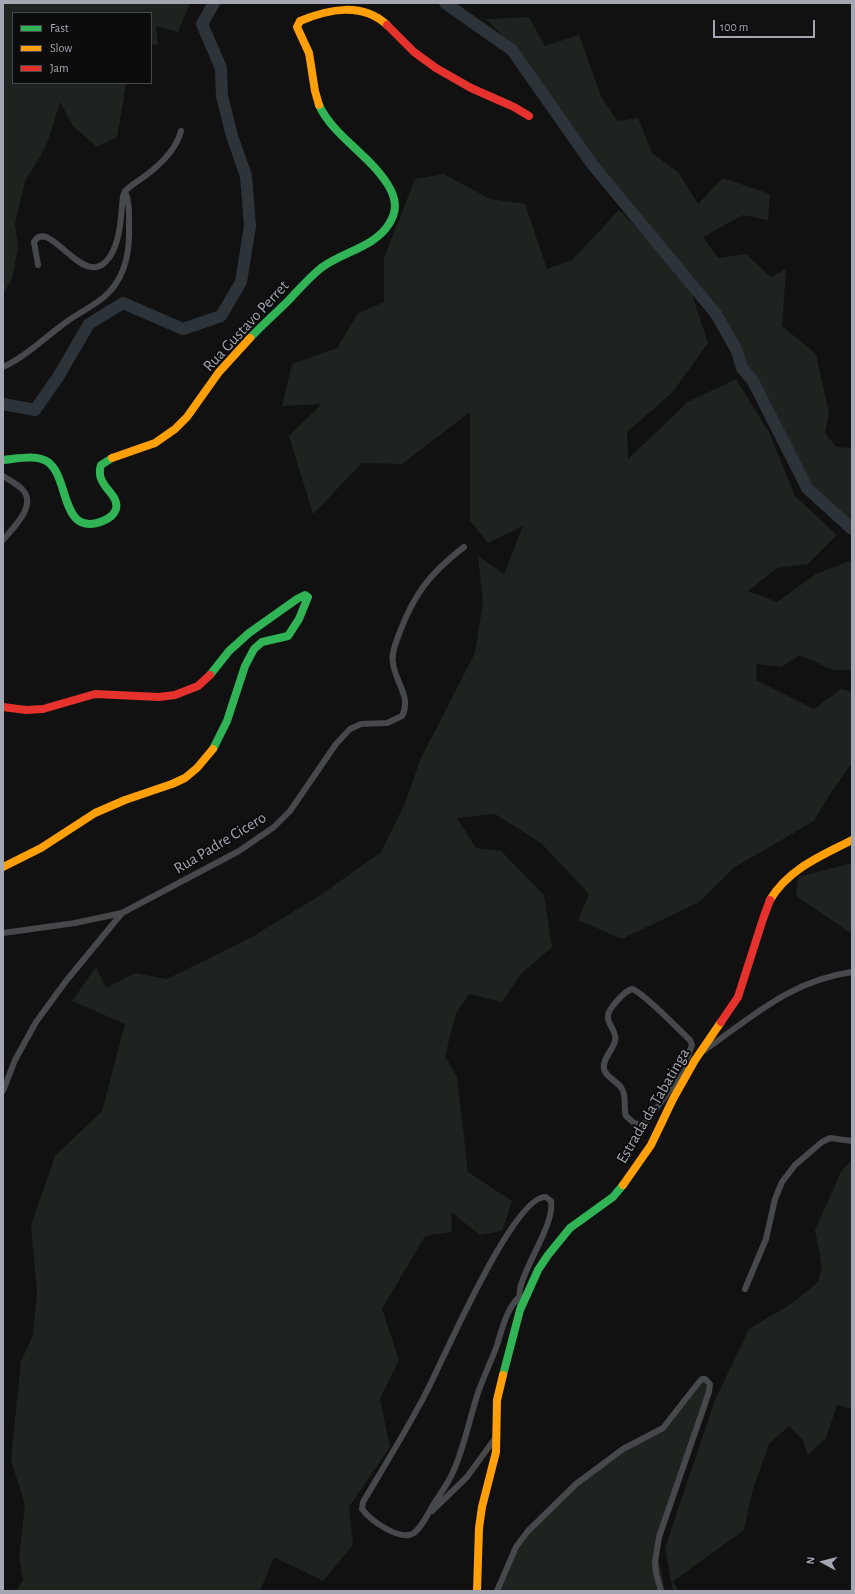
<!DOCTYPE html>
<style>
body{margin:0}
#map{position:relative;width:855px;height:1594px;overflow:hidden;background:#111112;font-family:"Alegreya Sans",sans-serif}
canvas{display:block}
.frame{position:absolute;inset:0;border:4px solid #a4a7b1;pointer-events:none}
.legend{position:absolute;left:12px;top:12px;width:140px;height:72px;box-sizing:border-box;background:#0c0c0d;border:1px solid #494a4f;margin:0;padding:5px 7px;list-style:none;font-size:12px;color:#a4a7b1}
.legend li{display:flex;align-items:center;gap:8px;height:20px}
.legend b{width:20px;border:1px solid #494a4f}
.north{position:absolute;left:803px;top:1542px;width:40px;height:40px;-webkit-text-stroke:3px #0c0c0d;paint-order:stroke;rotate:277deg;font-size:11px;font-weight:700;line-height:16px;text-align:center;color:#a4a7b1}
.north::after{content:'';display:block;margin:auto;width:14px;height:18px;background:#a4a7b1;clip-path:polygon(50% 0,100% 100%,50% 72%,0 100%)}
.scale{position:absolute;left:713px;top:20px;width:102px;height:18px;box-sizing:border-box;border:2px solid #a4a7b1;border-top:0;padding-left:5px;font-size:12px;line-height:14px;white-space:nowrap;color:#a4a7b1;-webkit-text-stroke:3px #0c0c0d;paint-order:stroke}
</style>
<div id="map">
<canvas width="855" height="1594"></canvas>
<div class="frame"></div>
<ul class="legend">
<li><b style="height:5px;background:#30b455"></b>Fast</li>
<li><b style="height:5px;background:#ff9f0a"></b>Slow</li>
<li><b style="height:5px;background:#e5322d"></b>Jam</li>
</ul>
<div class="north">N</div>
<div class="scale">100 m</div>
</div>
<script>
const c = document.querySelector('canvas').getContext('2d');
c.lineJoin = 'round';
function paint(path, color) {
  c.fillStyle = color;
  c.fill(path, 'evenodd');
}
function stroke(path, color, width, dash) {
  c.strokeStyle = color;
  c.lineWidth = width;
  c.lineCap = dash ? 'butt' : 'round';
  c.setLineDash(dash || []);
  c.stroke(path);
}
function label(font, color, halo, rows, align = 'center') {
  c.font = font + ' "Alegreya Sans",sans-serif';
  c.lineWidth = 4;
  c.setLineDash([]);
  c.textBaseline = 'middle';
  c.strokeStyle = halo;
  c.fillStyle = color;
  for (const [text, x, y, turn = 0] of rows) {
    c.save();
    c.translate(x, y);
    c.rotate((+turn || 0) * Math.PI / 180);
    c.textAlign = isNaN(turn) ? turn : align;
    if (halo) c.strokeText(text, 0, 0);
    c.fillText(text, 0, 0);
    c.restore();
  }
}
const green = new Path2D(`
 M3,3H190L178,32L156,26L158,45L151,44V13H13V83H128L126,85L117,137L97,147L73,126L60,102L48,141L40,157L25,181L15,224L18,248L12,279L3,294Z
 M529,17L545,46L579,35L601,96L617,121L638,118L652,153L678,172L698,204L723,178L770,194L768,220L743,215L703,237L718,258L746,254L771,277L786,269L782,326L816,354L829,413L825,433L836,447L852,448V522L813,487L746,365L734,336L719,310L569,126L524,58L486,19Z
 M444,174L490,199L525,204L547,269L572,260L619,210L652,243L691,291L708,343L672,393L627,432L628,459L688,402L736,379L769,432L795,496L837,535L808,564L777,568L748,591L777,602L816,574L852,560V666L851,670H833L800,655L781,667L757,664L756,680L814,709L841,689L852,692V763L830,794L814,821L735,867L699,902L622,939L578,920L589,894L541,843L495,814L457,818L476,848L501,851L544,895L552,947L520,975L502,1002L469,994L456,1013L445,1056L457,1077L468,1172L512,1201L502,1231L480,1235L451,1212L452,1232L425,1236L382,1309L399,1360L380,1399L390,1447L349,1507L353,1545L323,1581L274,1557L260,1591H16L23,1580L19,1557L25,1505L11,1460L21,1361L33,1335L37,1292L31,1225L55,1156L102,1111L125,1024L72,1001L96,967L106,988L135,973L167,979L252,937L322,894L381,852L405,803L421,758L475,653L483,602L478,556L504,574L523,526L488,543L470,521V412L402,464L362,463L313,514L289,436L322,404L282,406L292,364L337,348L358,313L384,302V258L415,179Z
 M852,863V934L796,896L798,877Z
 M852,1160V1409L837,1405L826,1438L808,1455L802,1439L789,1426L769,1444L753,1489L744,1530L672,1582L676,1586L678,1591H673L665,1548L715,1400L749,1329L791,1304L818,1282L822,1267L815,1230L842,1170Z
 M704,1377L711,1384L656,1545L665,1591H500L523,1539L574,1487L640,1438L666,1425Z`);
const river = new Path2D(`
 M445,3L512,50L592,164L716,314L737,351L742,368L753,381L807,488L852,529
 M3,404L35,410L58,377L89,324L123,303L183,329L221,316L241,282L250,226L246,176L232,136L222,96L221,68L202,24L214,3`);
const street = new Path2D(`
 M38,265L34,242C50,214 88,302 113,251C121,234 121,214 123,196L125,191C131,185 138,181 145,176C160,165 176,150 181,131
 M3,367C25,357 42,340 61,326C74,315 91,308 104,297C125,279 130,254 129,227C129,215 130,203 125,191
 M3,476C9,480 17,484 22,489C38,505 13,528 3,540
 M3,933L75,923L122,913
 M632,989C643,992 679,1030 690,1040L692,1045L681,1075L647,1121L641,1125L634,1123L626,1116C623,1107 627,1097 622,1089C618,1081 606,1078 604,1069C602,1059 613,1050 615,1041C617,1031 609,1027 608,1018C606,1010 625,991 632,989Z
 M702,1052C751,1018 789,981 852,972
 M3,1091L15,1060L36,1022L66,981L122,913L239,851L274,827L290,811L336,744L350,729L361,724L387,723L402,716C412,697 395,682 393,663C391,653 396,643 399,634C414,594 430,573 464,547
 M745,1289L766,1239L775,1199L782,1182L795,1165L822,1142L830,1138L852,1141
 M520,1296C506,1309 502,1330 496,1348C490,1364 482,1380 477,1396C469,1421 464,1448 453,1472C448,1484 440,1494 433,1505C428,1514 422,1527 414,1533C400,1542 370,1520 362,1509L363,1502C385,1465 408,1428 428,1389C443,1360 514,1194 546,1197L551,1201C555,1224 525,1264 520,1289C519,1295 520,1302 520,1308
 M432,1511L467,1477L496,1437
 M497,1591L516,1547L528,1531L576,1484L623,1449L663,1428L699,1382L702,1379H705L710,1384L709,1392L659,1537L655,1562L656,1573L661,1591`);
const fast = new Path2D(`
 M250,338C262,325 276,313 289,300C299,289 309,278 321,268C342,252 375,247 389,224C398,210 396,198 388,185C370,155 333,136 319,105
 M3,460C16,459 36,454 48,462C70,478 60,538 103,521C108,519 114,515 116,509C120,493 94,486 101,465L112,458
 M210,675L229,651L249,633L297,599L305,595L308,597L299,619L288,636L262,642L254,649L245,666L227,721L213,749
 M503,1375L520,1310L538,1270L548,1255L570,1228L613,1197L623,1185`);
const slow = new Path2D(`
 M319,105L315,91L309,53L297,27L300,21C329,9 362,2 387,25
 M112,458L155,443L175,429L187,417L219,372L250,338
 M3,867L41,848L95,813L125,800L172,784L185,778L197,768L213,749
 M770,900C788,869 821,856 852,840
 M623,1185L651,1145L673,1099L695,1060L721,1022
 M477,1591L479,1528L482,1507L496,1452L497,1400L503,1375`);
const jam = new Path2D(`
 M387,25L414,52L436,68L471,88L514,107L529,116
 M3,707L26,710L43,709L95,694L159,697L175,695L198,686L210,675
 M721,1022L738,997L763,919L770,900`);
const streetNames = [
 ["Rua Gustavo Perret",246,326,-47],
 ["Rua Padre Cicero",220,843,-31],
 ["Estrada da Tabatinga",653,1106,-60]
];
paint(green, '#1e231f');
stroke(river, '#2d3439', 12);
stroke(street, '#47484b', 6);
stroke(fast, '#30b455', 8);
stroke(slow, '#ff9f0a', 8);
stroke(jam, '#e5322d', 8);
label('16px', '#a4a7b1', '#0c0c0d', streetNames);
</script>
